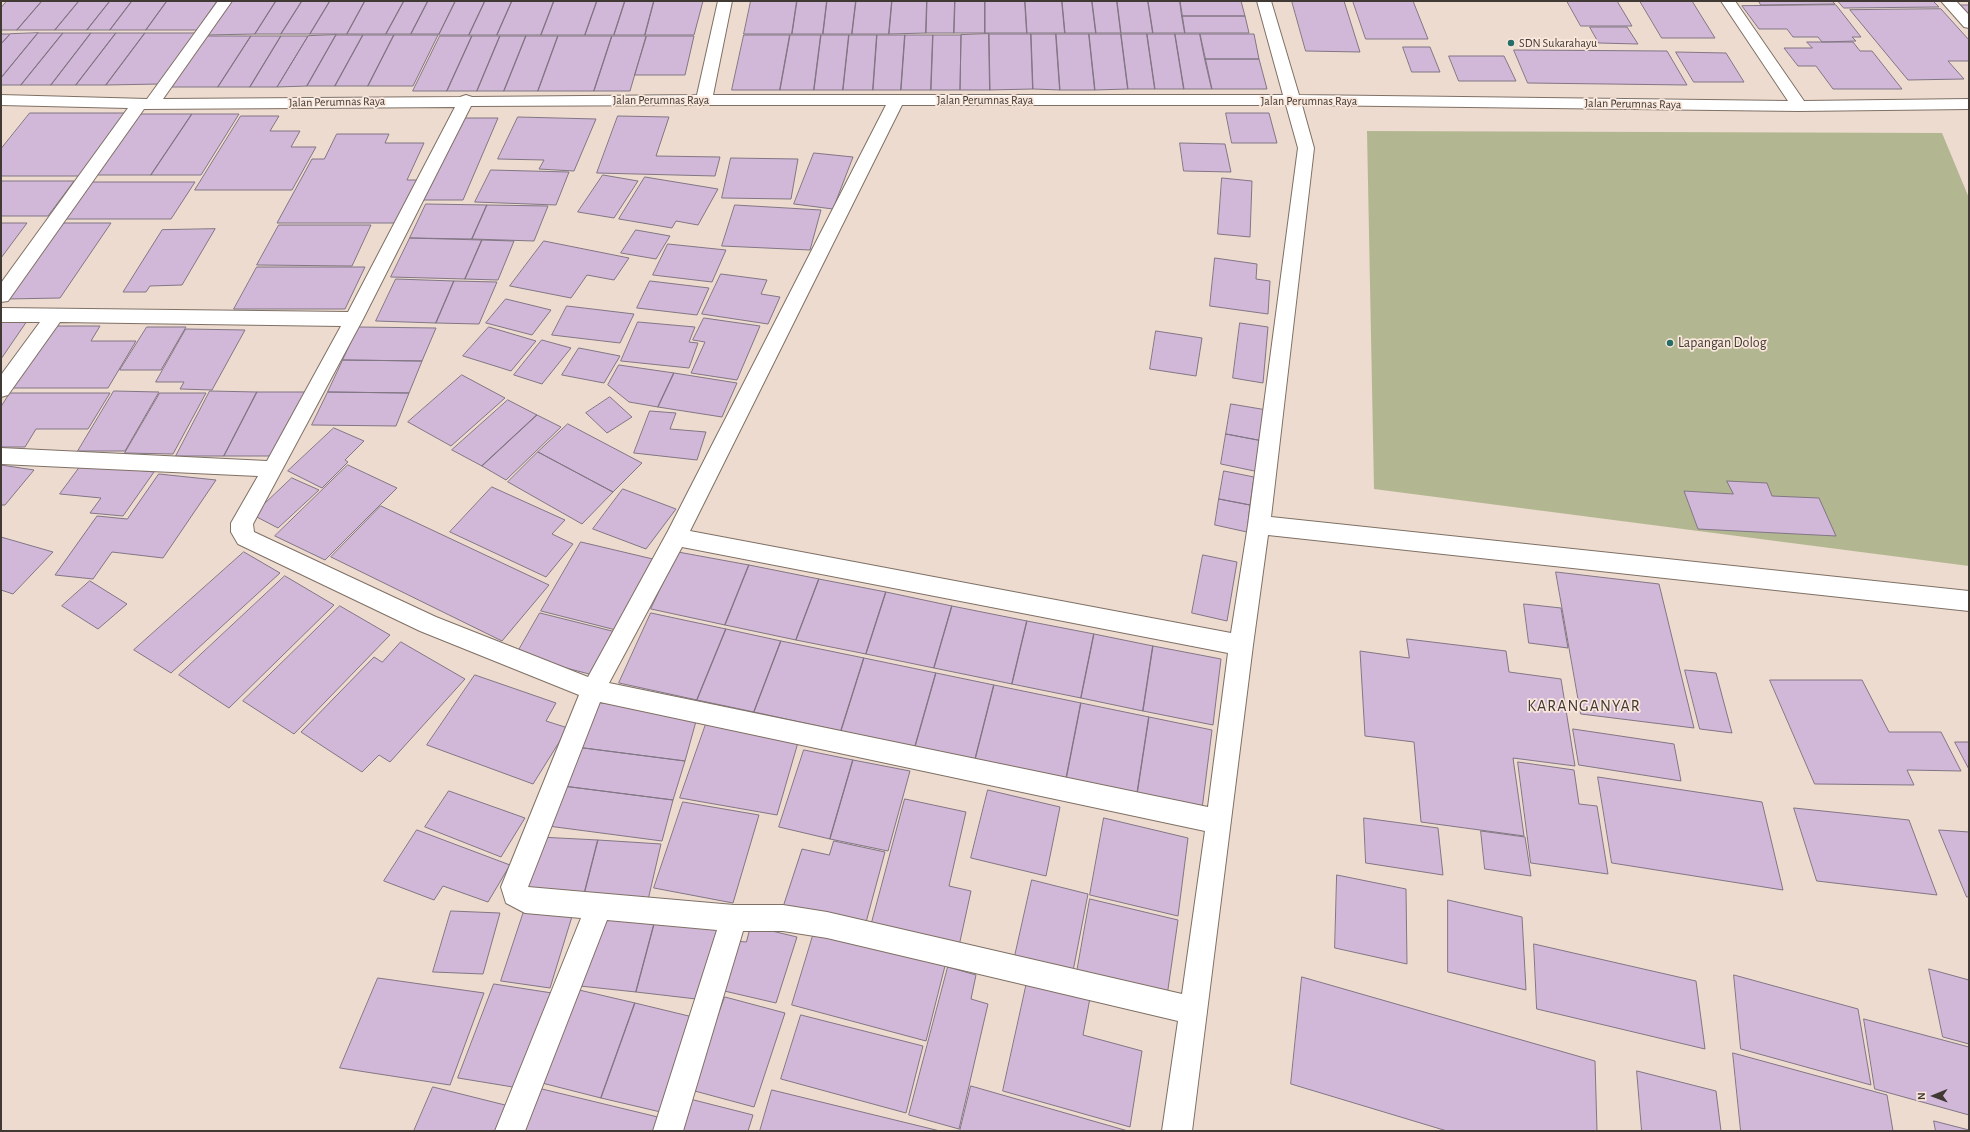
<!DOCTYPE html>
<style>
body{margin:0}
#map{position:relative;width:1970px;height:1132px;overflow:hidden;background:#eddbcf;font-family:"Alegreya Sans",sans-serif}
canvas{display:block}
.frame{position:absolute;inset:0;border:2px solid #403934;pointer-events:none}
.north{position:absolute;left:1914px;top:1076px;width:40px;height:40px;-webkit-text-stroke:3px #fae8dc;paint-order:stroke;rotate:269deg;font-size:11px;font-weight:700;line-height:16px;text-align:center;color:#403934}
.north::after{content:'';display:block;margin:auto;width:14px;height:18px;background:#403934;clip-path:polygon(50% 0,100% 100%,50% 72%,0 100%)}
</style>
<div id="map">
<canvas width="1970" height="1132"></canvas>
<div class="frame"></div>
<div class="north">N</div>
</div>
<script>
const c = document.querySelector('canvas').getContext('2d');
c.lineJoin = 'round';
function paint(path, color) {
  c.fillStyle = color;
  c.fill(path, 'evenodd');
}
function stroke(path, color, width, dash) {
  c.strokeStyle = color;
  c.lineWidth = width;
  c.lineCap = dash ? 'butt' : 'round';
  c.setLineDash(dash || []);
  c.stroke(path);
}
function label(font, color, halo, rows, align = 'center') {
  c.font = font + ' "Alegreya Sans",sans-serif';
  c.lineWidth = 3.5;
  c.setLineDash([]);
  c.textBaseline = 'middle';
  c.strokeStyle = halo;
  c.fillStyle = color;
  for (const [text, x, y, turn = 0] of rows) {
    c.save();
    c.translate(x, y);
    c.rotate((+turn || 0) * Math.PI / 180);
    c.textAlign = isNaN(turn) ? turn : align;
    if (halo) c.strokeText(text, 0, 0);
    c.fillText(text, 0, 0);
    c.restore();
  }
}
const green = new Path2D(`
 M1367,131L1942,133L1969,198V566L1374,489Z`);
const building = new Path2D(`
 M7,1H42L17,30H1V8Z
 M42,1H79L55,30H17Z
 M79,1H110L87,30H55Z
 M110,1H132L110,30H87Z
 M132,1H167L146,30H110Z
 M167,1H217L197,30H146Z
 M231,1H276L255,34L208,35Z
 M276,1H302L281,34H255Z
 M302,1H330L310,34H281Z
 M330,1H365L347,34H310Z
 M365,1H404L386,34H347Z
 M404,1H428L411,34H386Z
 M428,1H455L439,34H411Z
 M456,1H485L469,35H439Z
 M485,1H512L497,35H469Z
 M512,1H554L541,35H497Z
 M554,1H597L585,35H541Z
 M597,1H625L614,35H585Z
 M625,1H654L645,35H614Z
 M654,1H703L694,35H645Z
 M751,1H797L792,34H744Z
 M797,1H827L823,34H792Z
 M827,1H856L852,34H823Z
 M856,1H892L889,34H852Z
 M892,1H927L926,33L889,34Z
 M927,1H955L954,33H926Z
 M955,1H985V33H954Z
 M985,1H1025L1027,33H985Z
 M1025,1H1062L1065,33H1027Z
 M1062,1H1092L1096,33H1065Z
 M1092,1H1117L1121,33H1096Z
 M1117,1H1148L1153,33H1121Z
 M1148,1H1180L1185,33H1153Z
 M1180,1H1241L1245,16H1182Z
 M1292,1H1344L1360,52L1306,51Z
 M1353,1H1413L1428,39H1366Z
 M1567,1H1617L1632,26H1581Z
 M1640,1H1692L1715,38H1662Z
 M1759,1H1832L1835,4L1761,5Z
 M1838,1H1933L1939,7L1844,8Z
 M1836,5L1861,37H1852L1856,41L1822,42L1818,37H1793L1787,29H1759L1742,6Z
 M1961,5H1969V14Z
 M1941,9L1969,40V61H1948L1964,79L1908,80L1850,10Z
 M1182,16H1245L1249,33H1185Z
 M1590,27H1627L1638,44L1599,43Z
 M38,33L1,78V44L10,34Z
 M38,33H63L21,85H1V78Z
 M63,33H91L51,85H21Z
 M91,33H116L76,85H51Z
 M116,33H145L106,85H76Z
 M145,33H196L160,84L106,85Z
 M1,34H10L1,44Z
 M989,34L990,90H960L961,35Z
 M989,34H1031L1033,89L990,90Z
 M1031,34H1056L1060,90L1033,89Z
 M1056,34H1089L1095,90H1060Z
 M1089,34H1121L1128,89L1095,90Z
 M1121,34H1147L1155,89H1128Z
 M1147,34H1175L1184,89H1155Z
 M1175,34H1200L1212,89H1184Z
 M1200,34H1254L1259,59H1205Z
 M336,35L307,86L277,87L308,36Z
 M336,35H363L335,86H307Z
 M363,35H394L368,86H335Z
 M394,35H438L413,86H368Z
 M744,35H790L780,90H732Z
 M790,35H821L814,90H780Z
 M821,35H849L843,90H814Z
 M849,35H877L873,90H843Z
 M877,35H905L901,90H873Z
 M905,35H933L931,90H901Z
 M933,35H961L960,90H931Z
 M206,36H251L218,87H171Z
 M251,36H281L250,87H218Z
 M281,36H308L277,87H250Z
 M440,36H472L447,91H413Z
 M472,36H500L477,91H447Z
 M500,36H526L504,91H477Z
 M526,36H558L538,91H504Z
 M558,36H612L594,91H538Z
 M612,36H646L630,91H594Z
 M647,36H694L685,75H635Z
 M1807,42H1853L1860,51H1872L1902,89H1833L1816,66H1798L1784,48H1812Z
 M1403,47H1430L1440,72H1412Z
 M1514,50L1667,51L1687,85L1528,83Z
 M1676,52L1726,53L1744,82H1694Z
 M1449,56H1504L1516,81H1459Z
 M1205,59H1259L1267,89H1212Z
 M30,113H126L80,176H1V149Z
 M1226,113H1269L1277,143H1232Z
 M140,114H192L151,175H96Z
 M192,114H239L201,175H151Z
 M241,116H279L270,131H300L291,147H316L292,190H195Z
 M618,116L669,117L656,156L720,157L715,176L597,173Z
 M518,117L596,119L574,171L539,169L544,160L498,159Z
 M460,118H498L463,200H424Z
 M337,134H389L385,143H424L407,180H417L398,223H277L312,159H324Z
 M1180,143L1225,144L1231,172L1184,171Z
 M814,153L853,157L833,209L794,204Z
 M731,158L798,159L791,199L722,198Z
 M491,170L569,172L556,205L475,202Z
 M603,175L638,181L614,218L578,212Z
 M645,177L718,189L698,225L676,221L672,228L619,219Z
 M1222,178L1252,181L1250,237L1218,234Z
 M1,181H74L48,216H1Z
 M93,182H195L171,219H66Z
 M426,204L487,205L472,239L410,238Z
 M487,205L548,206L534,241L472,239Z
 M735,205L821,210L810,250L722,246Z
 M1,223H27L1,258Z
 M61,223H111L60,298L7,299Z
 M279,225H371L352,266L257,265Z
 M215,229L182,285L150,286L146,292H123L162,230Z
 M636,230L670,236L656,259L621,253Z
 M410,238L482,240L465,279L391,277Z
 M482,240L514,241L498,280L465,279Z
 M544,241L629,258L614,280L587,275L571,298L510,286Z
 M668,244L726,250L712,282L653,275Z
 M1215,258L1257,264L1256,279L1270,281L1268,314L1210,306Z
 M257,267H365L345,309H234Z
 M721,274L767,280L761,294L780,297L768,324L702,314Z
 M396,279L454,281L436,323L376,321Z
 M454,281L497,282L479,324L436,323Z
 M650,281L709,288L697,315L637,308Z
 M506,299L551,310L532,335L486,323Z
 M567,306L634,314L620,343L552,335Z
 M704,318L760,326L737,380L691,373L705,342L693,340Z
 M1,320L27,321L1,359Z
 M638,322L695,327L689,342L698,343L689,368L621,361Z
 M1240,323L1268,327L1263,383L1233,378Z
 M54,326H100L91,341H136L108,388H13Z
 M147,327H186L161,370H120Z
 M358,327L436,328L422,361L343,360Z
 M489,327L536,341L511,371L463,356Z
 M186,329L245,330L212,390L180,389L184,382H156Z
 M1156,331L1202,338L1196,376L1150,369Z
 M542,340L571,348L542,384L514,375Z
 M579,348L620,356L604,383L562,375Z
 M343,360L422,361L409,393L328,392Z
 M619,365L674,373L658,407L629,402L608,385Z
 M674,373L737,383L722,417L658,407Z
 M462,375L505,398L451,446L408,422Z
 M114,391L159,392L125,451H78Z
 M210,391L257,392L224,456H176Z
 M257,392H305L274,456H224Z
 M328,392L409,393L396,426L312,425Z
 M10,393H110L88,429H36L25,447H1V407Z
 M160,393H206L173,454L125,453Z
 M610,397L632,417L607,433L586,413Z
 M508,400L537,415L482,466L452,450Z
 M1231,404L1267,410L1263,441L1226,434Z
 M650,411L676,413L670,429L706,432L697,460L634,453Z
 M537,415L561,427L506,480L482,466Z
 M568,424L642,463L613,492L538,452Z
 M334,428L364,441L345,460L348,462L322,488L288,471Z
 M1226,434L1263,441L1259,472L1221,464Z
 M538,452L613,492L582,524L508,482Z
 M82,464L154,472L123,516L90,513L101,498L60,494Z
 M1,465L34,470L5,505H1Z
 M348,465L397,488L325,560L275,536Z
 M1224,471L1254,477L1250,505L1219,499Z
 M159,474L216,480L163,558L112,552L93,579L55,575L97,516L127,519Z
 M292,478L319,490L278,528L253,515Z
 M1727,481L1767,483L1772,496L1819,498L1836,536L1698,529L1684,491L1733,494Z
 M492,487L565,520L552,534L573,544L546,577L450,532Z
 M623,489L676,509L646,549L593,529Z
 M1219,499L1250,505L1247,532L1215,525Z
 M381,506L549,585L502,641L331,557Z
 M1,537L53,552L13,594L1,590Z
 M581,542L657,560L620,631L541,611Z
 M244,552L280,573L171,673L134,650Z
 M678,552L749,565L725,625L651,609Z
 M1203,555L1237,562L1227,621L1192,613Z
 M749,565L819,579L796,640L725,625Z
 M1556,572L1659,584L1694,728L1581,714Z
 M285,576L334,605L229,708L179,675Z
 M819,579L886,592L866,654L796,640Z
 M90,581L127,604L98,629L62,606Z
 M886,592L952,606L934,668L866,654Z
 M1524,604L1561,608L1568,648L1529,643Z
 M340,606L390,635L294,734L243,701Z
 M952,606L1027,621L1012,684L934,668Z
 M540,613L620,633L597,676L516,655Z
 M651,613L726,629L697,700L619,683Z
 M1027,621L1094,634L1081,698L1012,684Z
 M726,629L781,641L754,712L697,700Z
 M1094,634L1153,646L1143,711L1081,698Z
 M1407,639L1506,651L1509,672L1561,679L1575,766L1513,758L1524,836L1421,822L1414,742L1365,736L1360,651L1409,658Z
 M781,641L864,658L841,731L754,712Z
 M401,642L465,679L390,762L379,755L362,772L301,732L374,657L382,662Z
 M1153,646L1221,659L1213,725L1143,711Z
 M864,658L936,673L915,747L841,731Z
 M1685,670L1716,673L1732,733L1700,729Z
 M936,673L994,685L975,760L915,747Z
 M475,675L556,703L546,721L568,728L533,784L427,745Z
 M1770,680H1862L1889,732H1941L1961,771L1907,770L1914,785L1815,784Z
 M994,685L1081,703L1066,780L975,760Z
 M593,702L698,714L685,761L576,747Z
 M1081,703L1149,717L1137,795L1066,780Z
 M1149,717L1212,730L1202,809L1137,795Z
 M706,724L799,739L777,815L680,798Z
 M1573,729L1674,744L1681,781L1579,765Z
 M1955,742H1969V769Z
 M576,747L685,761L673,800L563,786Z
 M804,750L853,760L830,839L779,827Z
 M853,760L910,771L888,851L830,839Z
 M1518,762L1574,770L1579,804L1597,806L1608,874L1531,863Z
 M1598,777L1762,802L1783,890L1612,863Z
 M563,786L673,800L662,841L548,826Z
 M988,790L1060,807L1046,876L971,858Z
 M449,791L525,818L501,857L425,827Z
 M905,799L966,812L949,886L971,891L959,946L871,926Z
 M683,802L759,815L733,903L654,888Z
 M1794,808L1909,820L1937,895L1817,881Z
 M1104,818L1188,838L1178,916L1090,895Z
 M1364,818L1438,828L1443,875L1366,863Z
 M417,830L510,865L488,902L443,886L434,900L384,881Z
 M1939,830L1969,832V897H1967Z
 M1481,831L1525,837L1531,876L1485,869Z
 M539,837L598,840L584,895L523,891Z
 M598,840L661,844L648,900L584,895Z
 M834,841L885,852L865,926L783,907L802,849L829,855Z
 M1337,875L1406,889L1407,964L1335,948Z
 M1032,880L1088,894L1073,971L1015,956Z
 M1090,899L1178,920L1167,996L1077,972Z
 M1448,900L1522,917L1526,990L1448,972Z
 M526,905L574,910L550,988L501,981Z
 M451,911L500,913L483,974L433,972Z
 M601,912L656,917L636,992L580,986Z
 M656,917L722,925L705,1000L636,992Z
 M751,926L797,937L776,1003L720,990L736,941L746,942Z
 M815,929L946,962L926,1041L792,1005Z
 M1534,944L1696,981L1705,1049L1537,1009Z
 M948,967L976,975L971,999L988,1004L959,1129L909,1115Z
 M1929,969L1969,980V1044L1943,1037Z
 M1734,975L1858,1009L1871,1085L1741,1049Z
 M1302,977L1595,1061L1597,1131H1447L1291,1084Z
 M378,978L484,993L450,1085L340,1068Z
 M1027,982L1090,998L1083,1035L1142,1051L1130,1127L1003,1091Z
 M494,984L552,993L519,1088L458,1078Z
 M579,990L635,1003L601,1098L542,1083Z
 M725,997L785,1013L754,1107L691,1090Z
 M635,1003L697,1018L665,1113L601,1098Z
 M801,1015L923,1046L906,1113L781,1079Z
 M1864,1019L1969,1047V1115L1875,1089Z
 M1733,1053L1887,1095L1893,1131H1741Z
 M1637,1071L1716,1091L1721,1131H1642Z
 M971,1086L1128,1131H960Z
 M433,1087L513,1107L503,1131H414Z
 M542,1089L662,1118L658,1131H525Z
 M772,1090L940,1131H760Z
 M682,1097L753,1115L748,1131H671Z
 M1934,1121L1969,1130V1131H1936Z`);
const minor = new Path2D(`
 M218,1H232L163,99L460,97L466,95L472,97L697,95L718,1H732L713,95H1283L1257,1H1271L1299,95L1788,101L1721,1H1735L1804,101L1969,99V109L1799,111L1302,105L1314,148L1271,517L1969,591V611L1268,535L1253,645L1192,1131H1162L1178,1021L827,938L783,931H743L683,1131H653L717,930L607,920L525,1131H495L581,918L525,913L506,903L501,887L579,695L420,631L238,544L231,532V523L258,476L1,464V448L267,461L341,326L60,322L8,395L1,397V375L40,322H1V308L348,312L455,107L144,109L8,301L1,302V283L128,108L1,105V95L147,99ZM704,105H886L668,531L588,677L436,617L254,532L253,524L363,319L471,106ZM902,105H1286L1298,148L1248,525L1231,633L690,531ZM682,547L1228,653L1208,807L609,683ZM600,702L1205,831L1182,994L827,912L783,905H734L528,887Z
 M1941,1H1956L1969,15V28L1964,27Z`);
const markers = [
 [1511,43,4,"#246e67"],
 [1670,343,4,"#246e67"]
];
const farPoinames = [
 ["SDN Sukarahayu",1519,43]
];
const farStreetnames = [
 ["Jalan Perumnas Raya",661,100],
 ["Jalan Perumnas Raya",985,100],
 ["Jalan Perumnas Raya",1309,101],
 ["Jalan Perumnas Raya",337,102,-1],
 ["Jalan Perumnas Raya",1633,104,1]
];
const poiNames = [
 ["Lapangan Dolog",1678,343]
];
const quarterNames = [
 ["KARANGANYAR",1584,706]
];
paint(green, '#b3b791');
paint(building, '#d1b7d8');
stroke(building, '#817684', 1);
stroke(minor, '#7f7065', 2);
paint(minor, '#fff');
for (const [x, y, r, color] of markers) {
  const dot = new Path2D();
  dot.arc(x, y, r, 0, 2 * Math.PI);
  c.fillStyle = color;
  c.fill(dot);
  stroke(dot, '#fae8dc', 1.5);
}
label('12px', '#403934', '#fae8dc', farPoinames, 'left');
label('12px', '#403934', '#fae8dc', farStreetnames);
label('14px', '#403934', '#fae8dc', poiNames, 'left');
c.letterSpacing = '1px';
label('16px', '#403934', '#fae8dc', quarterNames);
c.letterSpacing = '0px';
</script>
